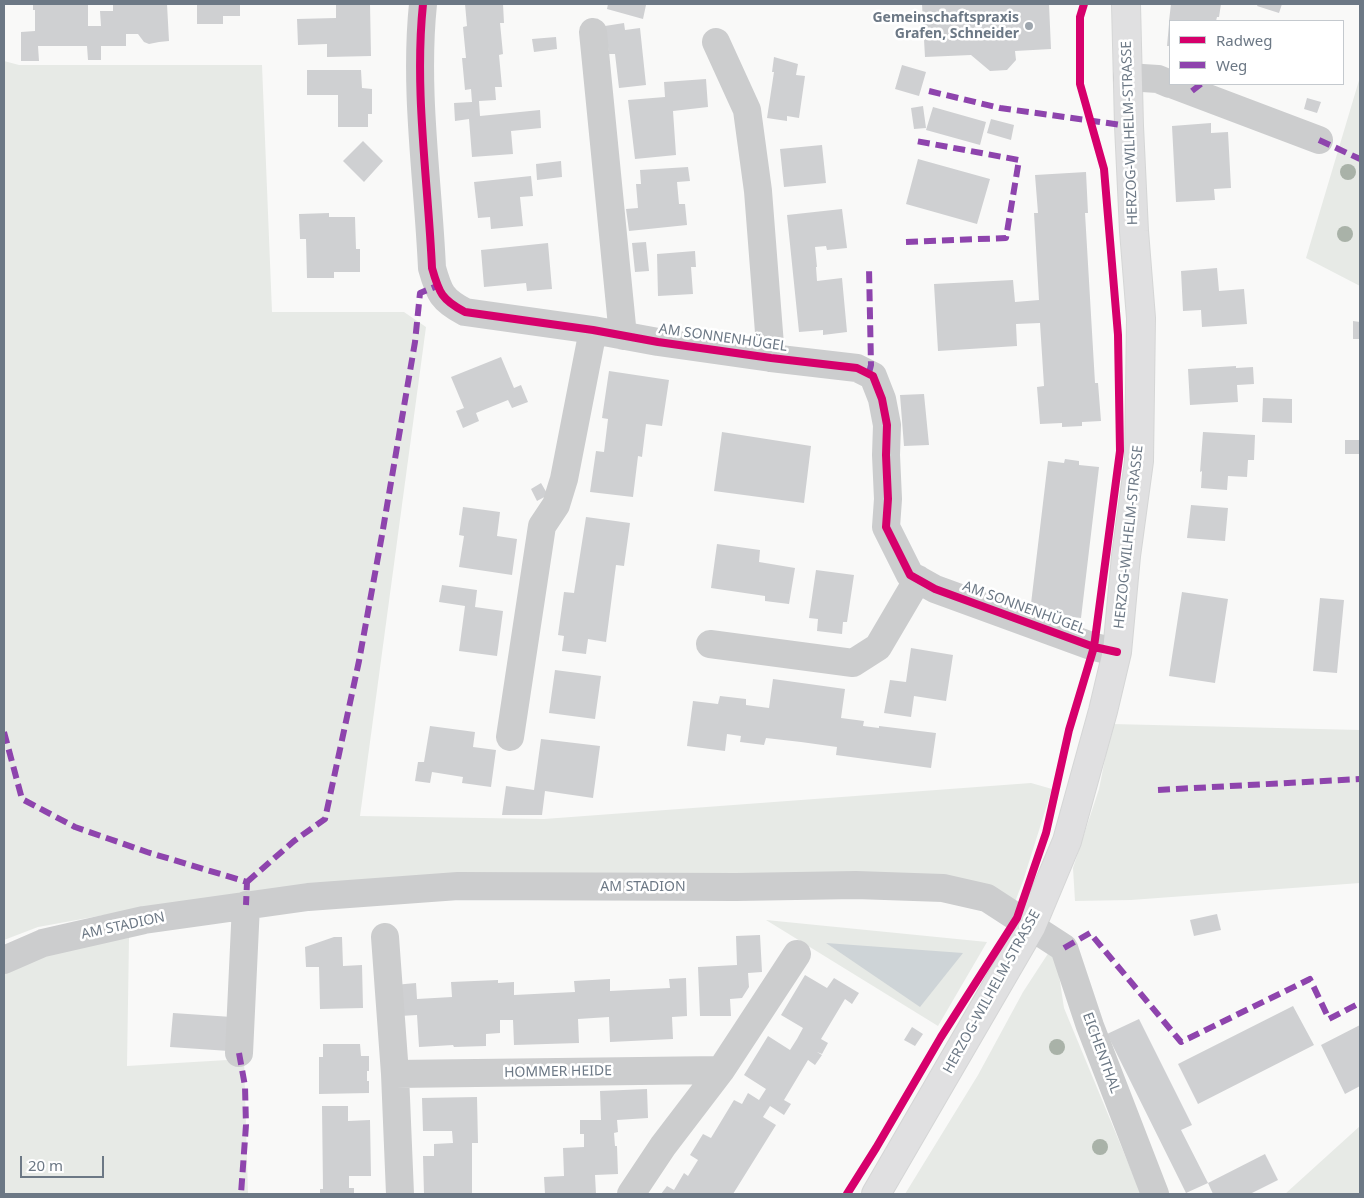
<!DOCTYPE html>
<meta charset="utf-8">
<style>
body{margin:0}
#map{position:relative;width:1364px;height:1198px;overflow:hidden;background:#f9f9f8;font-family:"Noto Sans",sans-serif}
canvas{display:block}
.frame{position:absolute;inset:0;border:5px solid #6c7885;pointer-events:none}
.legend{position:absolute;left:1169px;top:20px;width:175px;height:65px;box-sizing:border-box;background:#fff;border:1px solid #c4c9ce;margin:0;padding:6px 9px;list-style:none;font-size:15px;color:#6c7885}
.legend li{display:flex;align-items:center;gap:10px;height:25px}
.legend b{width:25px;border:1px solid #c4c9ce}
.scale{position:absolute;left:20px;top:1156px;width:84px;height:22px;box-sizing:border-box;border:2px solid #6c7885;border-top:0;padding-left:6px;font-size:15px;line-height:18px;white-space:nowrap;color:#6c7885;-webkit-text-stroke:4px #fff;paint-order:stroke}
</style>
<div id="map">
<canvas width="1364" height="1198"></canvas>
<div class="frame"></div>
<ul class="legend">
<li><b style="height:6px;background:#d6006c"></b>Radweg</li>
<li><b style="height:6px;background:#8e44ad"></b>Weg</li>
</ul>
<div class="scale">20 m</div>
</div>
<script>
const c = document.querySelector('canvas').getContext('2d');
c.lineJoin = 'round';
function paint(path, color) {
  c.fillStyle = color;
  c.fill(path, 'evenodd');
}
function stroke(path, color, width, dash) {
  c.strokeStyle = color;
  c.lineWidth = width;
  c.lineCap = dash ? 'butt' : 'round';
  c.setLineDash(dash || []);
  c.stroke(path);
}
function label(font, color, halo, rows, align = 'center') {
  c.font = font + ' "Noto Sans",sans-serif';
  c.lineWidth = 5;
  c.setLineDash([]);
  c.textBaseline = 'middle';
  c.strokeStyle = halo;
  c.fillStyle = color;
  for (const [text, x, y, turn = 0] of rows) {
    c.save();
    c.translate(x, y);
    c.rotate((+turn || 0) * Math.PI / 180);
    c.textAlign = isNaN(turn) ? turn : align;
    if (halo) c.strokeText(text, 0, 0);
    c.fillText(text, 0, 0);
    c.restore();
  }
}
const green = new Path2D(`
 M4,61L19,65H262L272,312H404L426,327L360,816L544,819L1031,783L1052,789L1023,881L1013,907L866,881L121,912L38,927L4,940Z
 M1360,77V286L1306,258Z
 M1112,724L1360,730V883L1131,900L1075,901L1073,868L1099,789Z
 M766,920L987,942L938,1026Z
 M129,938L127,1066L244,1059L248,1194H4V969L85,941Z
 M1049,952L1057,962L1064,1008L1141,1194H905L978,1075L1023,992Z
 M1360,1126V1194H1285Z`);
const water = new Path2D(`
 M826,943L963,953L920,1007Z`);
const building = new Path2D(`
 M33,4H88V26H101L100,11H113V4H167L169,41L159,42L149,44L144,42L138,34H126V46H101V60H88L87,46H38L39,61H21V32L35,31V10H33Z
 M197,4H240V16H223V24H197Z
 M336,4H370L371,56L327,57V44L298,45L297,19L336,18Z
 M465,4H503L504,23H500L503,54L499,55L502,87H495L496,100L479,101L480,116L540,110L541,128L511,131L513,154L472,157L469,119L455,121L454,103L472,102L471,89L465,90L462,58H466L463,27L467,26Z
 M608,4H640L646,5L643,19L607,9Z
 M922,4H1049L1051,49L1015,51L1016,60L1007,70L990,71L971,55L925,57Z
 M1171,4H1221L1219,17H1217L1216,21H1169Z
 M1258,4H1282L1279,13L1257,6Z
 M624,23L625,30L640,28L646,85L619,88L615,54H609L605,26Z
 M1169,24H1170V46H1167Z
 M556,37L557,49L534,52L532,39Z
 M774,57L798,64L796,75L805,76L799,118L787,116V121L767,118L774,72H772Z
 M902,65L926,72L919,96L895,89Z
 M307,70H361L362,88L372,89V114H368V127H338V95H307Z
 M706,79L708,107L673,111L676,155L635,159L628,100L665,97L664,82Z
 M1307,98L1321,102L1317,113L1304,109Z
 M923,106L926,128L914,129L911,108Z
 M933,107L986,122L980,145L926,130Z
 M991,119L1014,125L1011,140L987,133Z
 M1211,123V133L1228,132L1231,188L1214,189L1215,200L1176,202L1172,126Z
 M363,141L383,161L364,182L343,161Z
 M822,145L826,183L784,187L780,149Z
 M918,159L990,179L977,224L906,204Z
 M561,161L562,177L537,180L536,164Z
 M688,167L690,181L677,182L679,204H685L687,225L629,231L626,209L638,208L636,184H641L640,170Z
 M1086,172L1088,213H1085L1095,383H1098L1101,421L1082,422V426L1062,427V423L1040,424L1037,387L1044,386L1040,323L1016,324L1017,346L938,351L934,284L1013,280L1015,302L1039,300L1034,213H1038L1035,175Z
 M531,176L533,196L520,197L523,226L491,229L490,217L478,218L474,182Z
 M842,209L847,248L827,250L826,246L815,247L817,267H816L817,281L842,278L847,332L823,335V330L799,332L787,215Z
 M329,213V217H355L356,249H360V272H334V278H307L306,239H300L299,214Z
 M646,242L649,271L635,272L632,243Z
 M548,243L552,289L527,291L526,283L484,287L481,250Z
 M695,251L696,267H691L693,294L658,296L657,254Z
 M1217,268L1219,291L1244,289L1247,324L1202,327L1201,310L1183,311L1181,271Z
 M1353,321L1360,322V339H1353Z
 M501,357L514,388L521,385L528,402L512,408L508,400L476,413L479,421L463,428L456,411L464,408L451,377Z
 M1236,366V368L1253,367L1254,384L1237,385L1238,402L1190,405L1188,369Z
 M609,371L669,380L662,426L646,424L642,457L638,456L633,497L590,492L596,451L604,452L608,419L602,418Z
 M924,394L929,445L904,446L900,395Z
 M1263,398L1292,399V423L1262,422Z
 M722,432L811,446L804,503L714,491Z
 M1203,432L1255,435L1254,460H1248L1247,477L1228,476L1227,490L1201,488L1202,471L1200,472Z
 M1345,440H1360V454H1345Z
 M1065,459L1079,461V465L1099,467L1081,618L1030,612L1048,461L1064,463Z
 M541,483L548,495L537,501L531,489Z
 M1191,505L1228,508L1225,541L1187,538Z
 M463,507L500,512L497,536L517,539L512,575L459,567L464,536L459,535Z
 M586,517L630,523L624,566L616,565L606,642L588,639L586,654L562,651L564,636L558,635L564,592L574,593Z
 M717,544L760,550L759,562L795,568L789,604L765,601V596L711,588Z
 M816,570L854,575L847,622H843L842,634L817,631L818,619L809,618Z
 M442,585L477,590L475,607L503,611L497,656L459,651L465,606L439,602Z
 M1182,592L1228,599L1215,683L1169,676Z
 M1320,598L1344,600L1337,673L1313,671Z
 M911,648L953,655L946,701L914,696L911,717L884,713L890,680L906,682Z
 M555,670L601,676L595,719L549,713Z
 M773,679L845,689L841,718L864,721L863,726L879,728V726L936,733L931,768L836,755L837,747L801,742L766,738L764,745L740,742L741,736L727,734L725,751L687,746L693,701L718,704L720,696L746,699V705L769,708Z
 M430,726L475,732L473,747L496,750L491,787L462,783L463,777L432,772L430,783L415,781L418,762H424Z
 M541,739L600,746L593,798L545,791L542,815H502L506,786L534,790Z
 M1217,914L1221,930L1194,936L1190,920Z
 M760,935L762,972L748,973L749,987L742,998L730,999L731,1016H700L698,967L737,965L736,936Z
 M334,937H342L343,966L362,965L363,1008L320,1009L319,967H306L305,947Z
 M805,975L827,988L834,978L859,993L852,1004L845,999L821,1039L828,1043L822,1054L817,1052L822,1055L815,1065L808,1060L784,1100L791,1104L784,1115L770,1106L763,1117L776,1125L733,1194H661L667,1186L674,1190L684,1173L688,1176L698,1160L690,1155L703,1134L711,1138L734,1100L742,1104L748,1093L759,1100L766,1089L744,1075L768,1036L790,1050L797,1039L803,1028L781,1015Z
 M686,978L687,1016L672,1017L673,1039L610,1042L609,1017L578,1019L579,1043L514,1045L513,1020H500V1033L486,1034V1046L454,1047L453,1045L419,1047L417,1015L400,1016L394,985L416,983L417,999L452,997L451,982L498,980V983L514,982V995L575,992L574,981L610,979V991L670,988L669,979Z
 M1293,1006L1314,1045L1198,1104L1178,1064Z
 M173,1013L232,1017L229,1051L170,1047Z
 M1139,1019L1192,1125L1181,1130L1208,1183L1265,1154L1278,1180L1250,1194H1213L1208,1183L1186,1193L1107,1034Z
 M1360,1025V1086L1345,1094L1321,1045Z
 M912,1027L923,1034L915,1046L904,1040Z
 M323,1044H360L361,1056H369V1071H367V1081H369V1093L319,1094V1057H323Z
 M647,1089L648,1118L617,1120L618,1132L614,1133L615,1146H617L618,1174L595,1175L596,1194H545L544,1177L564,1176L563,1148L584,1147V1134H580V1120H601L600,1091Z
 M477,1097L478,1143H472V1194H424L423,1156H434V1144L453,1143L452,1131H423L422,1098Z
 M322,1106H348V1121L370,1120L371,1176H349V1188H354V1194H320V1189H323Z`);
const minor = new Path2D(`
 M423,4C414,91 428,180 432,268C439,293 442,300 465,312L593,330L658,342L771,358L857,368L873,376L882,399L887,425L886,455L888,499L886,527L910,575L935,589L1094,647L1117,652
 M593,32L623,336
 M716,42L747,110L758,191L771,358
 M1127,77L1158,79L1170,84
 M1171,84L1319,140
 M710,644L853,663L878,647L918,579
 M510,737L542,526L556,505L564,479L593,330
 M385,937L395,1074L400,1194
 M4,960L43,943L144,920L308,897L458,886L736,887L856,885L943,888L987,898L1064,948L1090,1026L1155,1194
 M239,1053L246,905
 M395,1074L721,1070
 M631,1194L663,1146L721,1070L797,954`);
const major = new Path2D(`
 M876,1194L1031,927L1067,841L1103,711L1117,652L1126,556L1139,461L1141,318L1134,231L1129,126L1126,4`);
const quiet = new Path2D(`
 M929,91L1000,108L1129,126
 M1192,91L1201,84
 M1319,140L1360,159
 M906,242L1006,238L1019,160L916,141
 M869,373L871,365L869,268
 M4,732L22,799L75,827L147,852L247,882L246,905
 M1158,790L1360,779
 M247,882L294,841L325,819L359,661L382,535L415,342L420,293L437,286
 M1064,948L1090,933L1181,1042L1310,979L1329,1019L1360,1003
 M239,1053L245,1086L246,1125L241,1194`);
const cycleway = new Path2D(`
 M423,4C414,91 428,180 432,268C439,293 442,300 465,312L593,330L658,342L771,358L857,368L873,376L882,399L887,425L886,455L888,499L886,527L910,575L935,589L1094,647L1117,652
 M847,1194L876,1148L941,1037L1017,918L1046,833L1069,730L1094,647L1120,451L1118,335L1104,169L1080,84V17L1084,4`);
const trees = [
 [1348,172],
 [1345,234],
 [1057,1047],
 [1100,1147]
];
const markers = [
 [1029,26,5,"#9da5ad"]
];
const poiNames = [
 ["Gemeinschaftspraxis",1019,18],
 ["Grafen, Schneider",1019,34]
];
const streetNames = [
 ["HERZOG-WILHELM-STRASSE",1130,133,-92],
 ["AM SONNENHÜGEL",723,338,8],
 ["HERZOG-WILHELM-STRASSE",1129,537,-84],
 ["AM SONNENHÜGEL",1024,608,20],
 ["AM STADION",643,887],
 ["AM STADION",123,926,-12],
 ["HERZOG-WILHELM-STRASSE",992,992,-61],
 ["EICHENTHAL",1101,1053,70],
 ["HOMMER HEIDE",558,1072,-1]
];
paint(green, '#e7eae6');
paint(water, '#ced4d7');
paint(building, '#cfd0d2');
stroke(major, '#d5d6d6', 30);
stroke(minor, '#cccdce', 28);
stroke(major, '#e0e0e1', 28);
stroke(quiet, '#8e44ad', 6, [12, 6]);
stroke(cycleway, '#d6006c', 8);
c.fillStyle = '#a9b2a8';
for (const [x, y] of trees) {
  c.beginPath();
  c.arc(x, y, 8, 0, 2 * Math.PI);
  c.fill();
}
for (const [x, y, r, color] of markers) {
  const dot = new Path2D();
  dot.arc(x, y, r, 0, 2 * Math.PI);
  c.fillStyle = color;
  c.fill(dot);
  stroke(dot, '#fff', 2);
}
label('bold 14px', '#6c7885', '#fff', poiNames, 'right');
label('14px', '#6c7885', '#fff', streetNames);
</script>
